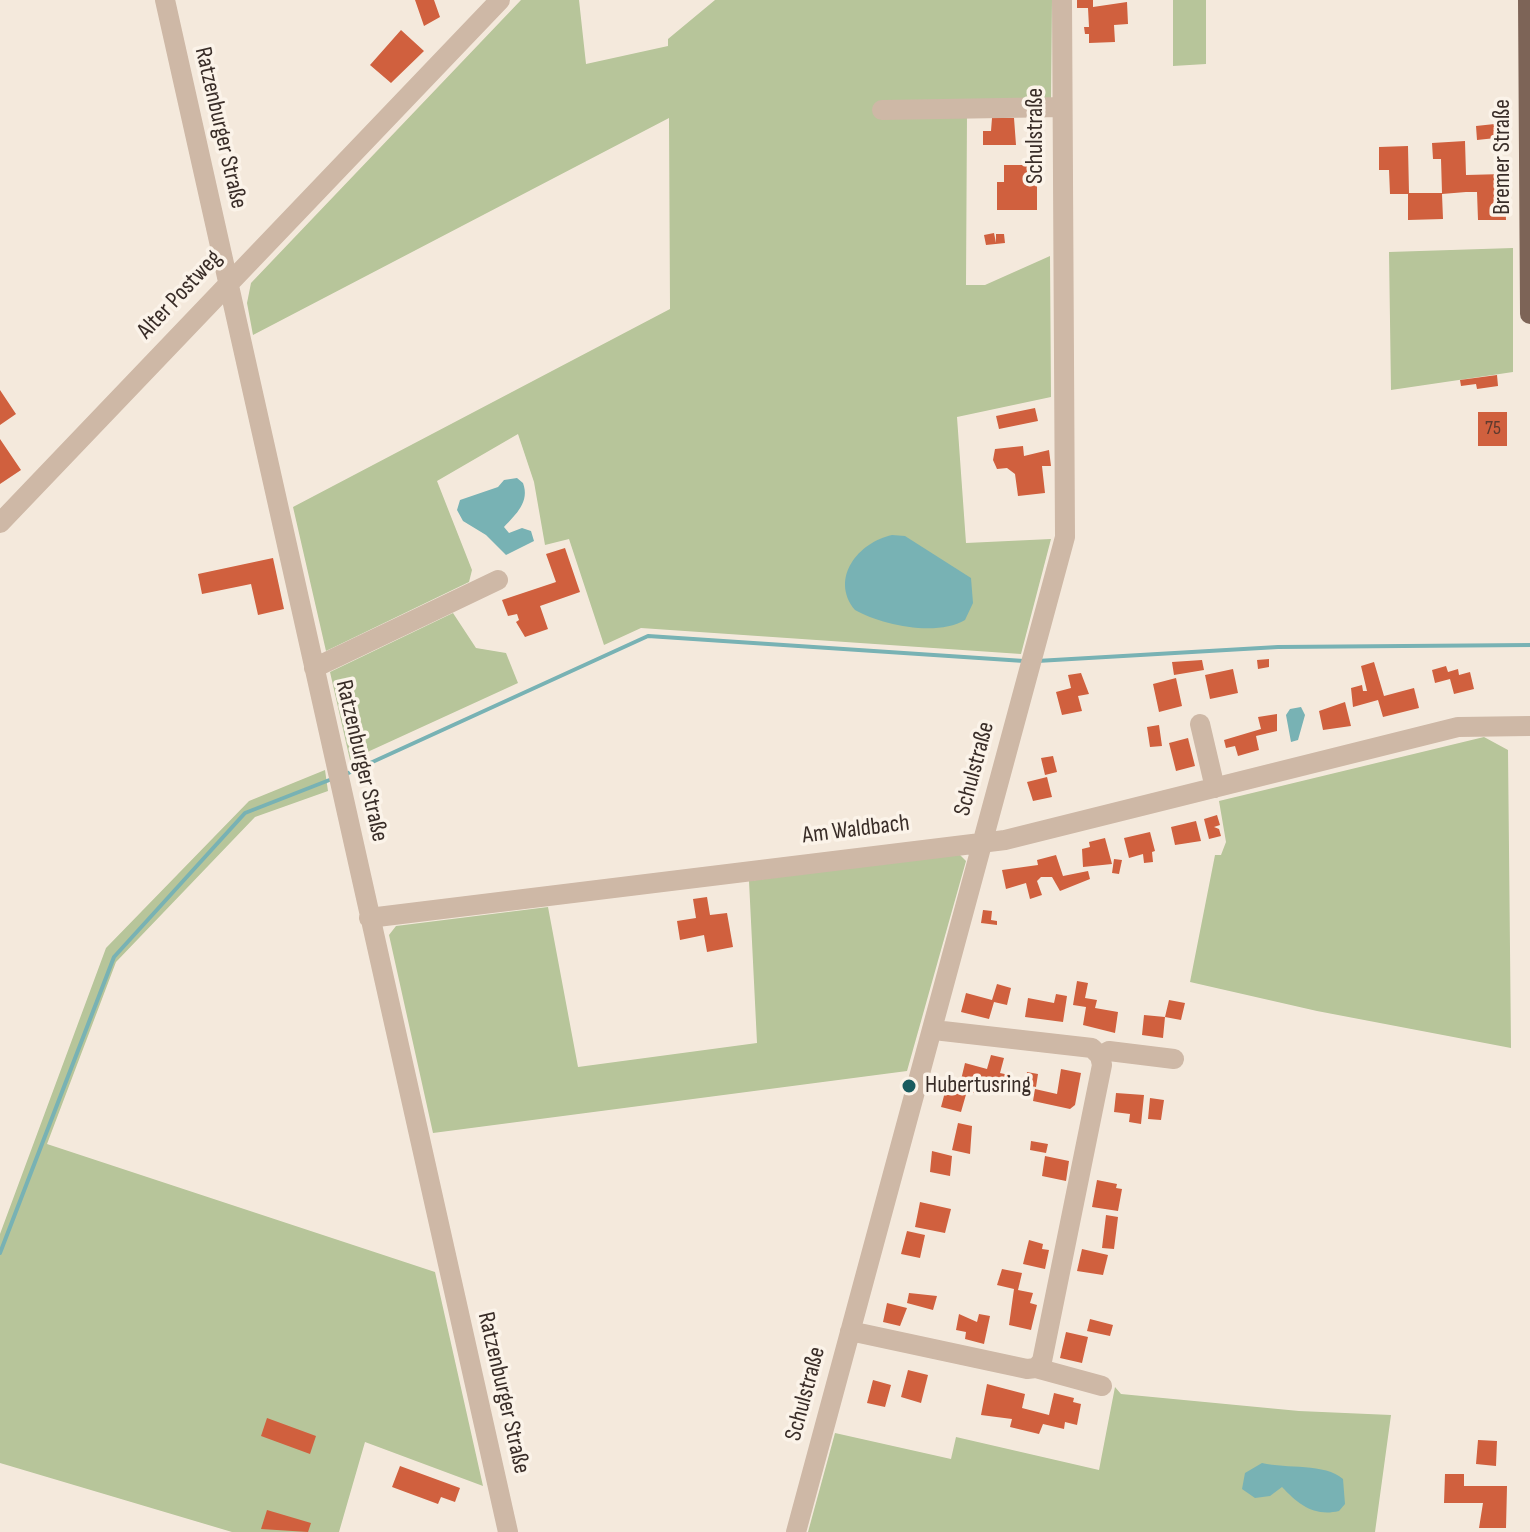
<!DOCTYPE html>
<meta charset="utf-8">
<style>
body{margin:0}
canvas{display:block;background:#f4e9dc}
</style>
<canvas width="1530" height="1532"></canvas>
<script>
const c = document.querySelector('canvas').getContext('2d');
c.lineJoin = 'round';
function paint(path, color) {
  c.fillStyle = color;
  c.fill(path, 'evenodd');
}
function stroke(path, color, width, dash) {
  c.strokeStyle = color;
  c.lineWidth = width;
  c.lineCap = dash ? 'butt' : 'round';
  c.setLineDash(dash || []);
  c.stroke(path);
}
function label(font, color, halo, rows, align = 'center') {
  c.font = font + ' "Sofia Sans Condensed",sans-serif';
  c.lineWidth = 7;
  c.setLineDash([]);
  c.textBaseline = 'middle';
  c.strokeStyle = halo;
  c.fillStyle = color;
  for (const [text, x, y, turn = 0] of rows) {
    c.save();
    c.translate(x, y);
    c.rotate((+turn || 0) * Math.PI / 180);
    c.textAlign = isNaN(turn) ? turn : align;
    if (halo) c.strokeText(text, 0, 0);
    c.fillText(text, 0, 0);
    c.restore();
  }
}
const green = new Path2D(`
 M521,0H579L586,64L668,46V39L715,0H1052L1051,102L967,113L966,285H985L1050,256L1051,397L957,417L966,543L1051,539L1021,654L641,628L604,645L569,539L545,545L534,482L518,434L437,481L472,570L469,582L326,651L293,507L670,309L669,118L253,335L247,303L251,283Z
 M1173,0H1206V64L1173,66Z
 M1513,248V372L1391,390L1389,252Z
 M453,613L476,648L506,653L518,683L350,760L330,672Z
 M1484,737L1508,750L1511,1048L1317,1011L1190,982L1215,855H1221L1226,842L1219,801Z
 M325,770L328,791L255,817L116,962L47,1144L435,1272L483,1486L365,1442L339,1532H232L0,1463V1234L106,948L249,801Z
 M958,853L966,861L907,1071L433,1133L389,935L396,926L548,907L578,1067L757,1043L749,881Z
 M1115,1387L1121,1394L1299,1411L1391,1415L1375,1532H808L835,1433L951,1459L956,1437L1099,1470Z`);
const water = new Path2D(`
 M517,478L523,483C530,502 516,514 504,527L509,533L522,528L531,531L534,541L506,555L486,535L463,521L457,510L460,500L498,487L504,480Z
 M892,535L905,536L971,578L973,603L965,620C937,637 881,625 855,610C829,578 859,542 892,535Z
 M1301,707L1305,715L1298,740L1291,742L1286,715L1290,709Z
 M1262,1463C1287,1469 1325,1463 1343,1479L1345,1504L1339,1511C1314,1517 1298,1504 1282,1487L1270,1496L1255,1498L1242,1489L1245,1473Z`);
const stream = new Path2D(`
 M1037,661L1278,647L1530,645
 M344,775L648,636L1024,661
 M0,1253L114,957L245,813L332,779`);
const building = new Path2D(`
 M415,0H434L440,17L424,26Z
 M1077,0H1093V7L1127,2L1128,24L1114,25L1115,42L1089,43V34H1085L1084,27H1089L1088,8H1077Z
 M401,30L424,51L391,83L370,65Z
 M992,118H1014L1016,145H983V131H991Z
 M1504,123L1505,137L1477,140L1476,126Z
 M1465,141L1466,175L1504,174L1506,220H1478L1477,192H1466L1442,194L1443,219L1408,220V194H1390L1389,170H1379V147L1408,146L1409,193H1442L1441,159H1433L1432,143Z
 M1004,165H1027V171H1037V210H997V182H1004Z
 M994,233L996,243V234H1004L1005,243L986,245L984,235Z
 M1497,375L1498,386L1477,389L1476,384L1461,386L1460,380Z
 M0,390L16,414L0,425Z
 M1035,408L1038,421L999,429L996,416Z
 M1478,412H1507V446H1478Z
 M0,439L21,470L0,484Z
 M1023,446L1024,456L1049,450L1051,466H1042L1045,493L1018,496L1015,474L1007,468L997,469L993,460L995,449Z
 M565,548L580,592L540,606L548,629L525,637L516,622L519,620L517,614L508,616L502,600L556,582L546,554Z
 M273,558L284,609L258,615L251,584L202,594L198,574Z
 M1269,659V667L1258,669L1257,660Z
 M1202,660L1204,670L1174,675L1172,662Z
 M1374,662L1384,696L1414,688L1419,708L1383,717L1378,700L1353,707L1351,688L1362,685L1363,691H1367L1361,666Z
 M1446,666L1448,672L1458,669L1459,675L1470,672L1474,689L1454,694L1450,679L1435,683L1432,670Z
 M1233,669L1238,693L1210,699L1205,675Z
 M1081,673L1089,694L1078,696L1082,711L1062,715L1056,692L1071,688L1068,675Z
 M1176,678L1182,706L1159,712L1153,684Z
 M1345,702L1351,726L1323,730L1319,711Z
 M1277,714V731L1256,736L1259,750L1238,756L1235,746L1226,748L1224,740L1261,729L1258,717Z
 M1159,725L1162,746L1150,747L1147,727Z
 M1188,738L1195,766L1176,771L1169,743Z
 M1053,756L1057,772L1045,775L1041,758Z
 M1047,777L1052,797L1033,801L1027,782Z
 M1217,815L1220,825L1214,827L1219,829L1221,836L1209,839L1204,819Z
 M1196,821L1201,841L1175,845L1171,827Z
 M1150,832L1155,851L1152,852L1153,862L1144,863L1143,854L1129,858L1124,838Z
 M1105,838L1112,864L1083,867L1082,849L1090,847L1089,842Z
 M1056,855L1063,876L1088,871L1090,879L1060,891L1052,877H1041L1037,881L1042,895L1030,899L1026,883L1006,889L1002,870L1038,865L1037,860Z
 M1114,859L1122,860L1119,874L1112,873Z
 M707,897L710,915L727,913L733,947L707,952L704,935L680,940L677,921L696,918L693,899Z
 M983,910L992,911L991,920L997,921V925L981,923Z
 M1077,981L1088,983L1085,998L1097,1000L1095,1008L1118,1012L1115,1033L1083,1025L1086,1007L1073,1005Z
 M997,984L1011,988L1007,1005L994,1002L989,1019L961,1012L966,993L992,1000Z
 M1056,994L1067,996L1063,1022L1025,1017L1028,998L1054,1003Z
 M1169,1000L1185,1003L1181,1020L1165,1017Z
 M1144,1015L1165,1017L1163,1038L1142,1035Z
 M991,1055L1004,1058L1000,1073L1009,1075L1004,1090L987,1088L977,1094L967,1091L961,1112L941,1107L948,1081L960,1084L965,1063L987,1069Z
 M1061,1069L1081,1073L1075,1105L1070,1109L1033,1101L1035,1089L1057,1094Z
 M1027,1072L1038,1074L1036,1087L1025,1085Z
 M1116,1093L1144,1095L1141,1124L1129,1122L1130,1114L1114,1112Z
 M1150,1098L1164,1100L1161,1120L1148,1119Z
 M958,1123L972,1126L970,1154L952,1150Z
 M1031,1141L1048,1144L1046,1153L1030,1150Z
 M932,1151L952,1156L950,1176L930,1172Z
 M1045,1156L1069,1161L1066,1181L1042,1176Z
 M1097,1180L1117,1184L1116,1188L1122,1189L1118,1211L1092,1207Z
 M920,1202L951,1209L945,1233L915,1227Z
 M1106,1215L1118,1217L1114,1249L1102,1248Z
 M907,1231L925,1235L920,1258L901,1254Z
 M1029,1240L1043,1244L1042,1249L1049,1250L1045,1269L1023,1264Z
 M1082,1249L1108,1255L1103,1275L1077,1271Z
 M1002,1269L1022,1273L1018,1290L1033,1293L1030,1303L1037,1305L1031,1330L1009,1325L1014,1289L997,1285Z
 M909,1293L937,1296L933,1310L907,1303Z
 M887,1303L907,1308L900,1326L883,1322Z
 M959,1314L977,1322L979,1314L990,1316L984,1344L965,1339L966,1332L956,1330Z
 M1090,1319L1113,1325L1110,1336L1087,1331Z
 M1066,1332L1088,1337L1082,1363L1060,1358Z
 M908,1370L928,1375L921,1403L901,1397Z
 M873,1380L891,1385L885,1407L867,1403Z
 M987,1384L1025,1394L1022,1408L1049,1415L1054,1393L1074,1398L1073,1402L1081,1404L1077,1425L1065,1422L1064,1429L1043,1424L1039,1434L1010,1427L1012,1419L981,1415Z
 M267,1418L316,1436L310,1454L261,1436Z
 M1478,1440L1497,1441L1496,1466L1476,1464Z
 M400,1466L460,1488L455,1502L441,1497L438,1504L392,1487Z
 M1445,1474H1464V1486H1507L1506,1528H1479L1483,1503H1444Z
 M267,1510L311,1523L308,1532L261,1529Z`);
const minor = new Path2D(`
 M165,0L508,1532
 M882,110L1062,107
 M0,523L500,0
 M314,668L498,580
 M1200,724L1215,788
 M369,918L1005,840L1458,727L1530,726
 M1100,1056L1109,1051L1174,1059
 M850,1331L1027,1369L1036,1368L1042,1361L1102,1065L1100,1056L1092,1048L934,1030
 M1036,1368L1102,1386
 M796,1532L1065,537L1062,0`);
const major = new Path2D(`
 M1528,0L1530,314`);
const markers = [
 [909,1086,8,"#195b5f"]
];
const numberNames = [
 ["75",1493,429]
];
const streetNames = [
 ["Ratzenburger Straße",220,128,77],
 ["Schulstraße",1036,136,-90],
 ["Bremer Straße",1503,157,-90],
 ["Alter Postweg",180,295,-47],
 ["Ratzenburger Straße",361,761,77],
 ["Schulstraße",975,769,-75],
 ["Am Waldbach",856,830,-7],
 ["Ratzenburger Straße",503,1393,77],
 ["Schulstraße",806,1394,-75]
];
const poiNames = [
 ["Hubertusring",925,1086]
];
paint(green, '#b7c59a');
paint(water, '#78b2b4');
stroke(stream, '#78b2b4', 4);
paint(building, '#d0603e');
stroke(minor, '#ceb8a6', 20);
stroke(major, '#7d6457', 20);
for (const [x, y, r, color] of markers) {
  const dot = new Path2D();
  dot.arc(x, y, r, 0, 2 * Math.PI);
  c.fillStyle = color;
  c.fill(dot);
  stroke(dot, '#fbf3e9', 3);
}
label('20px', '#5f3a2e', null, numberNames);
label('24px', '#392d28', '#fbf3e9', streetNames);
label('24px', '#392d28', '#fbf3e9', poiNames, 'left');
</script>
